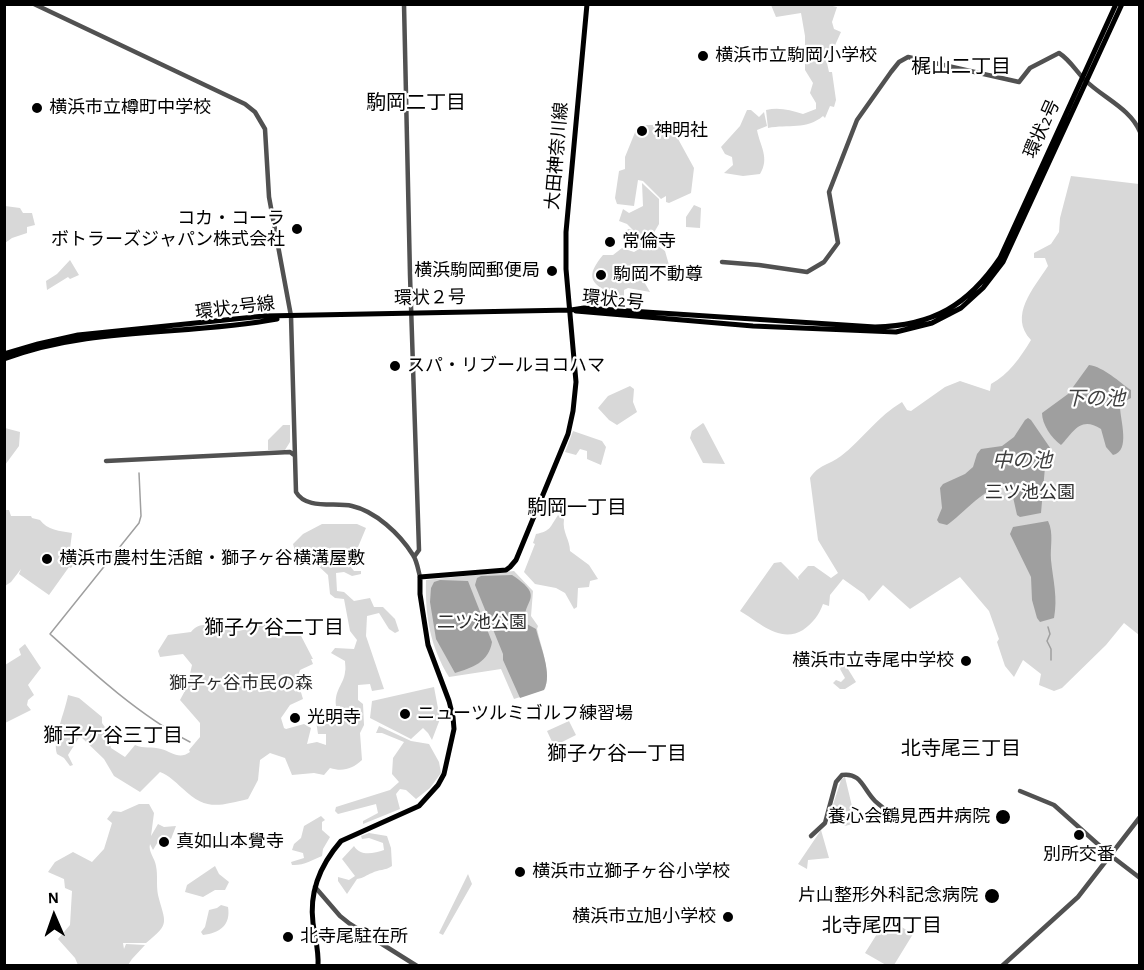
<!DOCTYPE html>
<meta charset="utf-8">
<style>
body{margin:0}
#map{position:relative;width:1144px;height:970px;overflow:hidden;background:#fff;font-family:"Alegreya Sans",sans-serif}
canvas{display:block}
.frame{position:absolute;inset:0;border:6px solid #000;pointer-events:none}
.north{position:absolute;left:24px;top:886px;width:60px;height:60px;-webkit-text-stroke:4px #fff;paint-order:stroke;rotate:358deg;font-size:16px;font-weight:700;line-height:24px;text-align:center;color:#000}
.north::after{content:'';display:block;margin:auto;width:21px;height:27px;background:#000;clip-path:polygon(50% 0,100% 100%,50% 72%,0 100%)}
</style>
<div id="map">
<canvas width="1144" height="970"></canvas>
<div class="frame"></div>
<div class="north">N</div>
</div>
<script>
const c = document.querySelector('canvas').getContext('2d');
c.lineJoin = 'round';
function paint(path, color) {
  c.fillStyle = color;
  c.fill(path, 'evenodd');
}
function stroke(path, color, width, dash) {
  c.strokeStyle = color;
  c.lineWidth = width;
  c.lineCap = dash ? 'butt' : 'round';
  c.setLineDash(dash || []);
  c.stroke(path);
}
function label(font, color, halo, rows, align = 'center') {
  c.font = font + ' "Alegreya Sans","Noto Sans JP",sans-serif';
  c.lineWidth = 4.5;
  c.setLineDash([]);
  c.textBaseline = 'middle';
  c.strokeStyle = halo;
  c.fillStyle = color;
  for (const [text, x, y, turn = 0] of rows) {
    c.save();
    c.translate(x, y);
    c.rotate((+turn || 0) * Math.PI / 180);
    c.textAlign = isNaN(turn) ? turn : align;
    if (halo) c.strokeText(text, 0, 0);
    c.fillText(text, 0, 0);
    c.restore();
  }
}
const green = new Path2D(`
 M824,4L837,7L832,22L834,29L841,32L827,63L829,72H832L836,100L834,107L830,106L825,118L823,116C807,130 788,124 768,128L766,110C779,107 790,110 803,114L816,109V103L810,93L813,83L805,70V36L801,13L776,17L771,5Z
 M747,110H751L759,117L764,112L767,126L757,130C760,146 770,158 760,174L743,176L724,173L733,165L732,157L725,154L721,147L740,126Z
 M638,125H656L677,137L694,168L691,193L669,203L666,202V196L661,199L643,181L638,180L634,206L617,204L615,198L619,171L625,169V157Z
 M1071,176L1139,184V635L1124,623L1106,645L1062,688L1054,691L1039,685L1041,674L1023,660L1014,677L1005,666L997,642L999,639L989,611L960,577L910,609L883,585L869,601L864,594L843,579L830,595L829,606L823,604C819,615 813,623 803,630C780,644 759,622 740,611L774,563L781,562L799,580L798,577L808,566H814L831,578L838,573L818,540L810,478C818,465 829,465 841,456C862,440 878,416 902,402L907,410L911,411L945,387L960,381L990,391L991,384C1009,374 1020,358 1031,340C1008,316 1034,288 1048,266L1045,258H1034V253L1051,244L1059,232L1060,218Z
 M642,183L659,199V224L645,248L640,247L633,250L626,248L625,234L628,229L633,230L627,224L619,221L623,209L629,213L643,206Z
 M694,205L701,208L700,228L686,227V217Z
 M5,206L20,208L23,213H32L35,225L27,227V233L12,238L5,243Z
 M651,241L665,251L671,272L666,276L656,266L639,273L650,292L628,288L624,290V296C618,296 615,294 610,292C586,283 589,272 603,255H613L622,248L634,252L639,249L645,250Z
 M70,260L79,275L70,279L68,277L47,290L46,281L57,274Z
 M630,386L634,389L633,402L637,412L617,425L609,420L598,408L608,396Z
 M703,423L704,424L725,464L703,463L690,438L692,431Z
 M283,425H290V442L285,450H268V440Z
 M5,428L20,432L19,446L5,465Z
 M573,431L602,441L606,447L601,465L587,459V451L580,449L576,455L565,452Z
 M6,510H9L11,516H31L32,518L40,520C47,530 60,531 72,533L70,549L64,547L62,550L67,553L70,550V557L74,564L71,568L69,567L49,595L19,574L21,569L11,582L5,586Z
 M558,515L564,519C562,533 570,539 570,551L589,565L598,579L590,581L589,587L578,588L577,607L574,609L565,593L556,588L535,584L524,572L535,544L533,543L536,534C551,531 550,527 558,515Z
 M322,524H357L366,528L350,566L354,571H361V574L352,576L344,572L336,573L337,591L344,592L354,601L370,598L374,607H383L395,619L399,631L395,633L389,629L379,613L367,616L366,636L384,689L372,691L370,684L358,685V700L363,704L364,725L360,733L362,760C352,769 343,772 330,768L324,775L314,773L292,775L285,758L270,753L260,760L258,780L248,799C218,806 206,811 182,788C174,781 170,776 160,772L140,792L114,776L104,759L80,736L68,755L73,765L70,766L64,758L57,754C52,739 65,713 68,695L79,698L102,717V723L107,730L111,748L125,757L135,745C144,749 152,746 161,749C172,752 179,760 190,752L189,750L200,737V723L180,700L187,687L192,665L183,654L160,657L158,651L168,635L191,632C201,618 220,629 234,631C248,632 256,620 275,625L276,637L299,632L313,659H311L313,664L300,670L297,679L303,699L290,705L281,718L284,728L286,729L304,724L311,728L307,744L317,742L326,745V734H318L316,721L320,720L319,715L332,713V710L339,708L338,723L342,718L340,706H336C334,690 344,684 345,672C346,668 345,665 345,661L331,653L335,648L354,649L357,640L350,631L344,599L335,598L330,594L328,575L314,562L317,555L310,547L303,552L295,551L293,544L303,534Z
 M514,571L533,591L531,616L538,626L537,629C541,647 551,671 545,689L514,699L501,669L449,677C430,646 425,616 426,580Z
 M25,644L41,668L28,685L34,695L28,700L27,705L31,710L5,723V665L21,655L19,649Z
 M843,661L856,682L845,689H840L833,683L836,680L841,682L845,678L840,669Z
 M434,687L440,719L432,740L428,733L423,728L411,739L370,718L372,701Z
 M569,721L576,735L554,746L547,731Z
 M379,726L411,741L429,744L439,762L441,773L430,788L416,799L406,790L400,789L396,794L400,809L363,824V821L378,813L376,804L338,814L335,811L336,807L390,790L399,782L392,774L393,758L404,742L382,733H376Z
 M845,777L856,823L845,826L830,814L841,780Z
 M139,804H149L154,813L151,836L158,824L164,827L176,826L171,839L162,835L153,850L150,844C148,852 155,858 156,866C158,875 156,885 158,895C165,923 171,923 146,943H123L124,949L126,944L145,945L132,959L128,965H78L75,958L58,939L70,925L72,891L65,888L64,879L48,872L55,862L73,852L92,862L104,849L112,823L107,819L113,811L121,812Z
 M321,816L325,820L322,822V830L330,837L323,849L322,856C312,860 303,866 292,865L291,862L304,858L303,853L292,850L294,844L301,838L304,826Z
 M821,830L829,858L808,860L807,869L798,864Z
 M369,833L387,836L391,848L392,866C385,871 379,869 372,873C366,875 364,878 357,879L347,894L338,881V877L349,880L355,876L342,859L354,846C361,857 374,853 384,850L383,843L369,838L362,839L361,836Z
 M215,866L219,874L229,882L225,890H215L203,897L185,892L187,885Z
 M468,874L472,884L443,935L439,933Z
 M221,905L228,907C231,925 220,933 203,935L201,932L205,927L209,910L217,908Z
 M887,918L913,934L894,965H886L865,953Z`);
const water = new Path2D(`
 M1089,365C1104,367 1119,382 1131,390V398L1121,403L1120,406C1120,420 1131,451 1113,455L1106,447L1101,429C1080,415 1073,433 1061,445C1051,438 1042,424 1042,413L1068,394Z
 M1028,418L1031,420L1055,455L1045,467L1041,513L1020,517L1017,515L1013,497V485C994,477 963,514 947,525L939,523L937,520L942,508L940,488L943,484L965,474L973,467L977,454L981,449L1002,446L1014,437L1025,420Z
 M1048,521C1054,533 1050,547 1051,560C1053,580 1058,598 1054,618L1040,622L1037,618L1032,600L1031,577L1010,534L1013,527Z
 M512,575C547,598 522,599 525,623L536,629C540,646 553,674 544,690L520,698L503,660V654L475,585L477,578L481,576Z
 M440,580L468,581L492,642C489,662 472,668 455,673L436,639L430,602L431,588L434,582Z`);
const stream = new Path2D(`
 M139,473L141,516L139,523L50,634C93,673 139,715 190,742
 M1048,627L1050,634L1047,641L1051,649V660`);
const minor = new Path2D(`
 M34,4L245,104L255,112L265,129L269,197L291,316L296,492C306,510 335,502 352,506C375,511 400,534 413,555C417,561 418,569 420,577
 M404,4L410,275L419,550L414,557
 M722,262L759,265L807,272L824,262L838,243L829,192L857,120L891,72L899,62L908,57L1019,82L1030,68L1059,53C1070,60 1076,71 1085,80C1103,98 1130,108 1140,132
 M106,461L290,452L294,455
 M1020,791L1054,805L1110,855L1140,878
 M811,836L825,823L836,782L842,775C861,772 863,789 875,801C878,804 883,807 886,811
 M315,887L340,916L350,924L417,966
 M1002,966L1078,897L1140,817`);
const major = new Path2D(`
 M576,311L753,326L896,332L932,323L961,308L983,288L1003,262L1122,4
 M4,354L38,344L78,335L264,316L571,310L584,308L875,327C933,326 968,305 1000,258L1116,4
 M4,359C91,326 187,336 277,319
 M318,966C319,951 315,937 313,923C309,892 321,864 341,841L419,806L438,785L444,774L454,729L453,717L449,701L428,645L420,594V577L506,570L510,567L516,560L568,434L573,411L576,382L566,269V232L587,4`);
const markers = [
 [703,56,6,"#000"],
 [37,108,6,"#000"],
 [642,131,6,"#000"],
 [297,229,6,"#000"],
 [610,242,6,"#000"],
 [552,271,6,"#000"],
 [601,275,6,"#000"],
 [395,366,6,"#000"],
 [47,559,6,"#000"],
 [966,661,6,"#000"],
 [405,714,6,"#000"],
 [295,718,6,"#000"],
 [1003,817,8,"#000"],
 [1079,835,6,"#000"],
 [164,842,6,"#000"],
 [520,872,6,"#000"],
 [992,896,8,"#000"],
 [728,917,6,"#000"],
 [288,937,6,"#000"]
];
const poiNames = [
 ["横浜市立駒岡小学校",715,56],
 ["横浜市立樽町中学校",49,108],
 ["神明社",654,131],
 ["コカ・コーラ",285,219,"right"],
 ["ボトラーズジャパン株式会社",285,240,"right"],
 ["常倫寺",622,242],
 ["横浜駒岡郵便局",540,271,"right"],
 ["駒岡不動尊",613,275],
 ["スパ・リブールヨコハマ",407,366],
 ["横浜市農村生活館・獅子ヶ谷横溝屋敷",59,559],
 ["横浜市立寺尾中学校",954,661,"right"],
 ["ニューツルミゴルフ練習場",417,714],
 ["光明寺",307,718],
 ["養心会鶴見西井病院",990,817,"right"],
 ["真如山本覺寺",176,842],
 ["別所交番",1079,855,"center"],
 ["横浜市立獅子ヶ谷小学校",532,872],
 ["片山整形外科記念病院",978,896,"right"],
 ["横浜市立旭小学校",716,917,"right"],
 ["北寺尾駐在所",300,937]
];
const streetNames = [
 ["環状2号",1042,129,-66],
 ["大田神奈川線",557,156,-85],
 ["環状２号",430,298,-1],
 ["環状2号",613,300,6],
 ["環状2号線",235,308,-7]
];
const parkNames = [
 ["三ツ池公園",1030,493],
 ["二ツ池公園",482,623],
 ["獅子ヶ谷市民の森",241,684]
];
const neighbourhoodNames = [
 ["梶山二丁目",961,67],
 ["駒岡二丁目",416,103],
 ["駒岡一丁目",577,508],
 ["獅子ケ谷二丁目",274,628],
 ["獅子ケ谷三丁目",113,736],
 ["北寺尾三丁目",961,749],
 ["獅子ケ谷一丁目",617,754],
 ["北寺尾四丁目",882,926]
];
const waterNames = [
 ["下の池",1095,399],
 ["中の池",1022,461]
];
paint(green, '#d8d8d8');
paint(water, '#9f9f9f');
stroke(stream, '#9f9f9f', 1.5);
stroke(minor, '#515151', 4.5);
stroke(major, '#000', 5);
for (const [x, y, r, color] of markers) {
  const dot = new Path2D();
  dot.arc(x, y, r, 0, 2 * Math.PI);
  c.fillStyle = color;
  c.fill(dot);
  stroke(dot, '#fff', 2);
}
label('18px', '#000', '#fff', poiNames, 'left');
label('18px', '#000', '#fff', streetNames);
label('18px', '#2f2f2f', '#fff', parkNames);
label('20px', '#000', '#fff', neighbourhoodNames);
label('italic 20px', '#404040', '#fff', waterNames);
</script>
